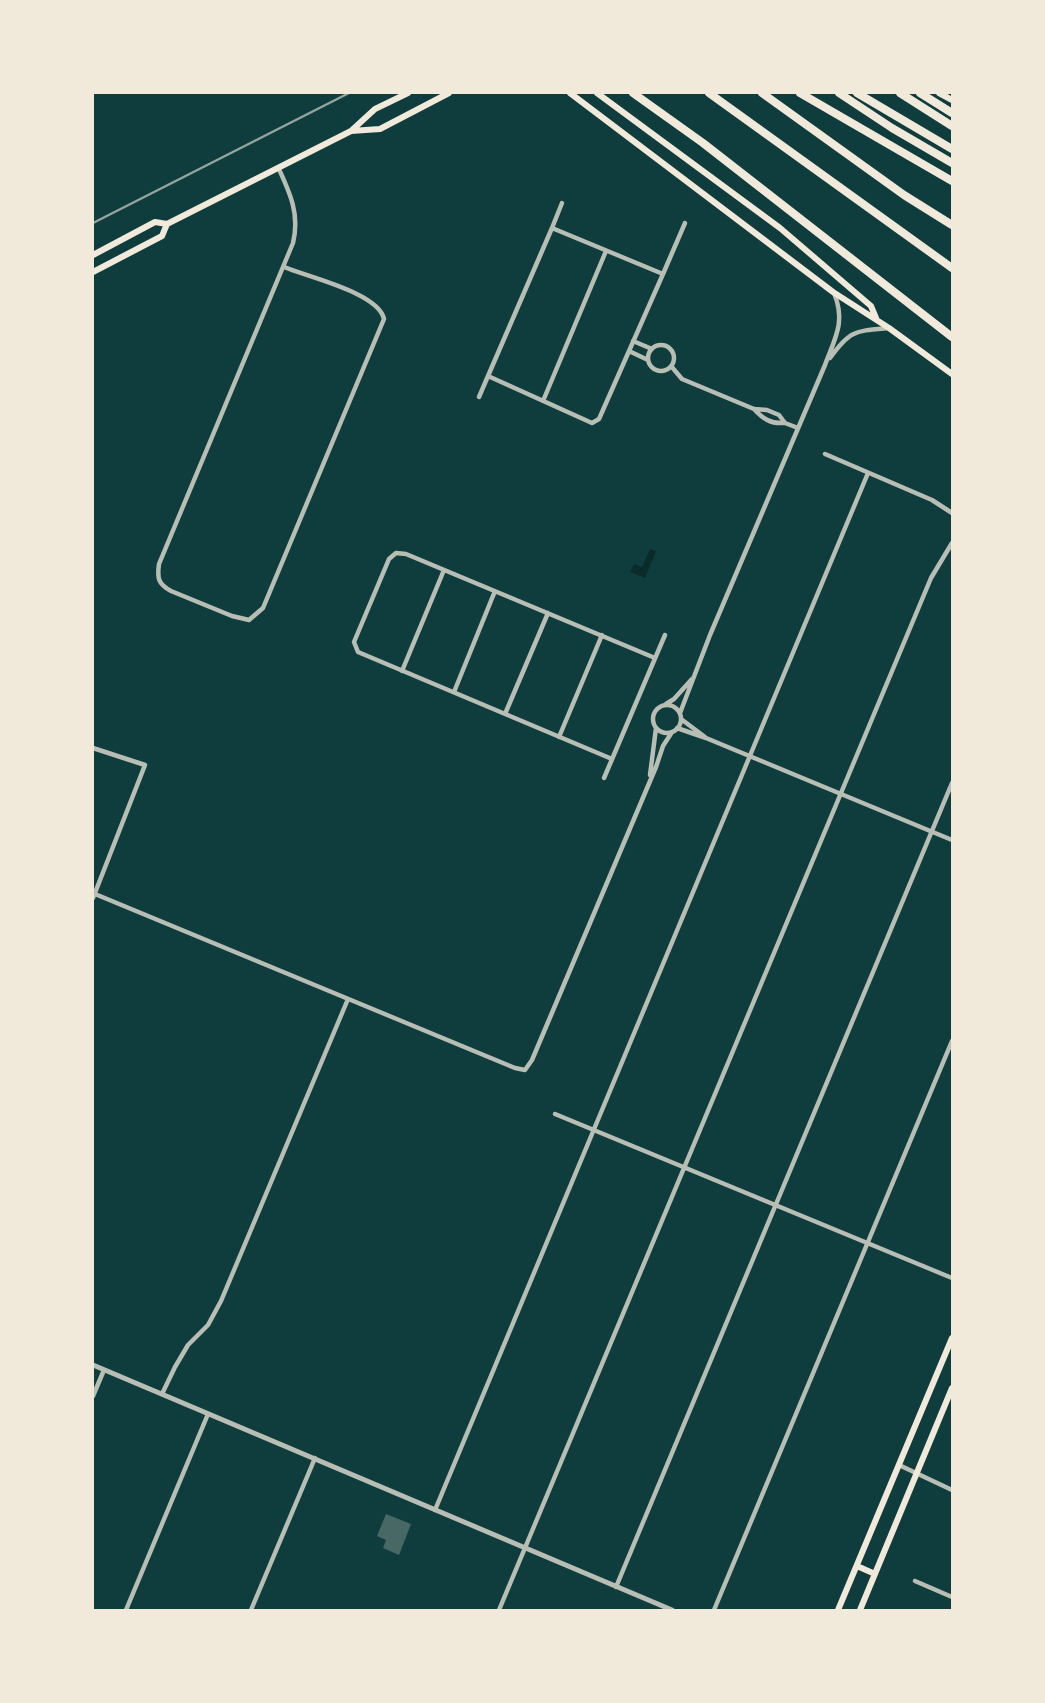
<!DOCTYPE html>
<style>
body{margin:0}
#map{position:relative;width:1045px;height:1703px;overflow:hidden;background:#0f3d3e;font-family:"PT Sans",sans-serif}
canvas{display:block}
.frame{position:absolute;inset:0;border:94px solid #f1e9da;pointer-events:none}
</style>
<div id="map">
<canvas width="1045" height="1703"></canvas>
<div class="frame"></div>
</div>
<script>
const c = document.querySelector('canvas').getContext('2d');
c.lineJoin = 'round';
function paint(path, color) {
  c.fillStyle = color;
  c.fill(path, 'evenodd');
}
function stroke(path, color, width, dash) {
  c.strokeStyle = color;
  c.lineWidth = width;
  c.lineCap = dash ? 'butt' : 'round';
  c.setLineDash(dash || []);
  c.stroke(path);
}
const water = new Path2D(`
 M650,549L656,551L645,578L630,572L634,564L642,567Z`);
const building = new Path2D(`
 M386,1514L411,1524L399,1555L383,1548L386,1540L377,1536Z`);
const minor = new Path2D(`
 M278,167C290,193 300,214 293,243L159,564C157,578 158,584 171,591L232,616L249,620L263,608L384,319C379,293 308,277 284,267
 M552,228L663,274L599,419L592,423L488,376Z
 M552,228L562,203
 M663,274L685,223
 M633,341L652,349
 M648 358a13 13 0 1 1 26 0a13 13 0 1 1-26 0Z
 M629,351L648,360
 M830,358C850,330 855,331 889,328
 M671,366L682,379L754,409L767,410L779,415L785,423L798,428
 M479,397L488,376
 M543,401L606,251
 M754,409C763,419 771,424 784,423
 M825,454L932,500L952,513
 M402,671L444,570
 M454,692L495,591
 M666,704L674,699L692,679
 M653 719a14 14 0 1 1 28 0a14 14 0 1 1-28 0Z
 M680,713L710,635L825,365C835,338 846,322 834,293
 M505,714L548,613
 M681,719L705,737
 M677,728L706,738L952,840
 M559,737L602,635
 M93,748L145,765L93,898
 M612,759L358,652L354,642L389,559L396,553L406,554L655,658
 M650,775L656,728
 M604,778L665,635
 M95,894L515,1068L525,1070L532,1060L656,767L663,746L672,732
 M555,1114L952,1278
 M162,1394L175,1367L188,1345L208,1325L221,1301L348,999
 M93,1396L104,1370
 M899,1465L952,1490
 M435,1510L868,473
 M915,1581L952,1597
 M616,1587L952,783
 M126,1610L208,1414
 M251,1610L315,1458
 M499,1610L931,578L952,543
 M714,1610L952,1041`);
const tertiary = new Path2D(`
 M93,1365L672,1610`);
const secondary = new Path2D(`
 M570,93L833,292L889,328L952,374
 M597,93L780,228L871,306L876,318
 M939,93L952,100
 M351,131L380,129L449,93
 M93,255L155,222L167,224L351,131L375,109L408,93
 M93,272L162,236L167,224
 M857,1566L875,1574
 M838,1610L952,1338
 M860,1610L952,1388`);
const motorway = new Path2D(`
 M633,93L703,143L952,337
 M709,93L952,268
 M762,93L904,195L952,225
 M800,93L952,181
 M839,93L892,128L952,163
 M857,93L952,149
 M900,93L952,126
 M920,93L952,113`);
const rail = new Path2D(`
 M93,223L349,93`);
paint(water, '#0a2a2b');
paint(building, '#486865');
stroke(minor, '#b8beb3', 4.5);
stroke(tertiary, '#b8beb3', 5);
stroke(secondary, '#f1e9da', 6);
stroke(motorway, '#f1e9da', 8);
stroke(rail, '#97a49c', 2.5);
</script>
